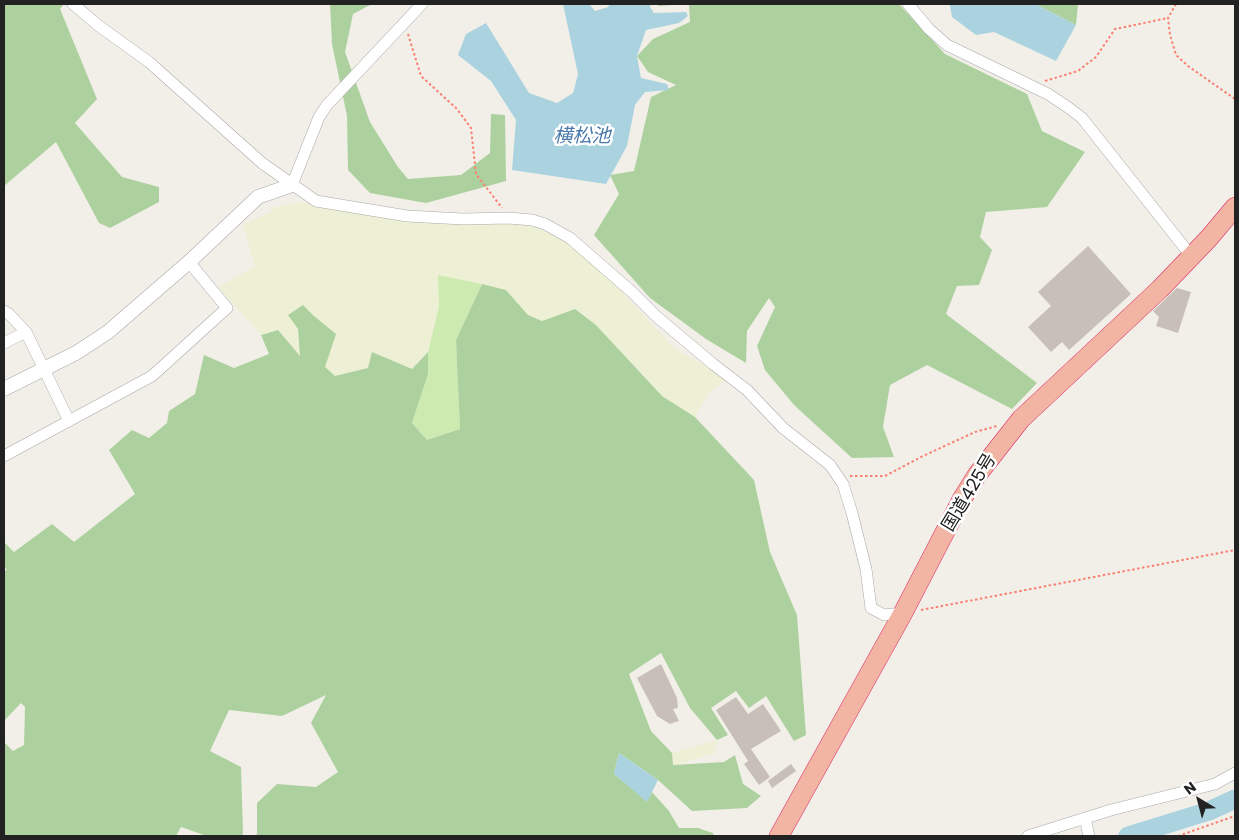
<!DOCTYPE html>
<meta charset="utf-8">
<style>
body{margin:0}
#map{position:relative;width:1239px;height:840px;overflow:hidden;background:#f2efe9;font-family:Poppins,sans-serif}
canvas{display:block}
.frame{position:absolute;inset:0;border:5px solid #222;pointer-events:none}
.north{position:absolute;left:1174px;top:775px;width:50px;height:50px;-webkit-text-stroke:4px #fff;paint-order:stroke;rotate:323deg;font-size:14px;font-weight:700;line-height:20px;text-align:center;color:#222}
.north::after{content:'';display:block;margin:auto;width:18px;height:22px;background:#222;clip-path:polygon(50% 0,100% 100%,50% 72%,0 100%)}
</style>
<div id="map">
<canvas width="1239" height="840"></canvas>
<div class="frame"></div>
<div class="north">N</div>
</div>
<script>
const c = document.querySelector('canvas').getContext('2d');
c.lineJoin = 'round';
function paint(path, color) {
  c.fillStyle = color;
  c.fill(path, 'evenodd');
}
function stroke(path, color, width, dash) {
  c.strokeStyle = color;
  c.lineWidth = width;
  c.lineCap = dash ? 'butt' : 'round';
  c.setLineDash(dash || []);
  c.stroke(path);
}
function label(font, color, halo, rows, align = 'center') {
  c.font = font + ' Poppins,"Noto Sans JP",sans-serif';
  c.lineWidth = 5;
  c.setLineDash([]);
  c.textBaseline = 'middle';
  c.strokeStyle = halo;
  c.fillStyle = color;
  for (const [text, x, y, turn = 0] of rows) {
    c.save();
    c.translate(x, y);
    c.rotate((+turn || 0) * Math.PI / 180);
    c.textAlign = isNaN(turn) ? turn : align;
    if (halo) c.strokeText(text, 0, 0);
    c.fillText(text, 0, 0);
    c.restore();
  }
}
const farmland = new Path2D(`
 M300,202L403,220L542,223L570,242L615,284L675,349L727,378L708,394L695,417L662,396L596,325L575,309L542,321L528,315L506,290L439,275V306L428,352L412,369L372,352L368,368L335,376L325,367L314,316L303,305L298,329L300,357L278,330L261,335L218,287L255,267L243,224L272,212L271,208Z
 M717,740L715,753L673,766L672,753Z`);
const grass = new Path2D(`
 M438,275L482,284L456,340L460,429L427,440L412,423L428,374V352L439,306Z`);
const forest = new Path2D(`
 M4,4H64L60,9L97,99L75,123L122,177L159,187V202L110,228L99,223L56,142L4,186Z
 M330,4H372L353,14L345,52L370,122L398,167L408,179L461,175L490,153L491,114L505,115L506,181L426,203L370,193L348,170L347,116L332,44Z
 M658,4H899L945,54L1027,94L1042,131L1085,152L1047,207L986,212L980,237L992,250L979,285L957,286L946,314L1037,383L1012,409L927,365L890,385L883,427L894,457L852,458L794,405L765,370L757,346L775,307L769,298L747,331L746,363L706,339L650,298L594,235L619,194L610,175L634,171L651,97L676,85L648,72L637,56L653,39L690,22L689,4L658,6Z
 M1035,4H1078L1076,25Z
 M482,284L506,290L528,315L542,321L575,309L596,325L662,396L695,417L754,480L770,552L797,615L806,735L794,741L766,696L749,708L736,691L711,708L728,735L717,740L690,708L661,653L629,674L651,731L672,753L673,765L724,762L735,755L743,784L761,796L747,808L692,811L658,780L619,753L614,774L647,801L652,792L669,811L679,828H698L713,833L714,836H255L257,834V803L277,784L316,787L338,772L311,723L326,695L282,716L229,710L210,751L241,767L243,834L241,836H203L204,835L181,827L176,836H4V742L13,751L24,745L25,707L21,703L4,721V571L7,570L4,566V544L5,543L14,552L52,524L74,542L135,494L109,450L132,430L149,438L167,423L169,411L195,394L204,355L234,368L269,354L261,335L278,330L300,356L298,329L288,315L303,305L314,316L336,334L325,367L335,376L368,368L372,352L412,369L428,352V374L412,423L427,440L460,429L456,340Z`);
const water = new Path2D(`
 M563,4H589L595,11L608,7L610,4H651L650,7L654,13L686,12L688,16L679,23L646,30L637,56L641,78L667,84L669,90L645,92L635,105L627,146L606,184L512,170L516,120L491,81L458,55L466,34L486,23L529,93L557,103L573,93L578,74Z
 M948,4H1035L1076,25L1056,61L994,32L976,35L952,17L950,5Z
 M619,753L658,780L647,802L614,774Z`);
const river = new Path2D(`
 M1128,836L1209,811L1235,799`);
const building = new Path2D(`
 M1088,246L1131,294L1069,350L1062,342L1051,352L1028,327L1051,306L1038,292Z
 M1177,288L1191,292L1178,333L1156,326L1159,317L1153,311Z
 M661,664L677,698L678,708L673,709L679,721L670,724L657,716L637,678Z
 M736,697L748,714L763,704L781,731L751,749L770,777L759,785L744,764L748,761L716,710Z
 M791,764L796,771L772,788L768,781Z`);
const path = new Path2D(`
 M1176,4L1168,18L1170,35L1176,55L1188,66L1235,99
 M408,34L421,76L457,109L471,128L476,174L502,208
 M1045,81L1078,71L1096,57L1115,29L1168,18
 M850,476H885L923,456L975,432L997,426
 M921,610L1235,550
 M1178,836L1235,816`);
const minor = new Path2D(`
 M73,4L99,26L149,62L262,163L316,201L407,216L463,219L509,218L532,220L545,224L570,238L632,292L656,316L713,364L747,390L783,428L830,465L843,484L852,513L866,569L871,608L884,615L903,613
 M908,4L929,29L947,45L1048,94L1069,108L1082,118L1192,257
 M292,185L319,117L327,105L422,4
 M4,311L9,314L26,332L69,421
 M4,343L26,332
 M4,456L152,376L227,308L189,262
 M1085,818L1089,836
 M1028,836L1111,810L1215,784L1235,773`);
const tertiary = new Path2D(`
 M4,389L76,353L108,332L189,262L258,197L292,185`);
const trunk = new Path2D(`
 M779,836L903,613L962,499L977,475L1021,419L1160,289L1209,238L1235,207`);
const streetNames = [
 ["国道425号",970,493,-59]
];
const waterNames = [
 ["横松池",582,137]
];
paint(farmland, '#eef0d5');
paint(grass, '#cdebb0');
paint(forest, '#add19e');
paint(water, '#aad3df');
stroke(river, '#aad3df', 19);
paint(building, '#c7bfb8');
stroke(minor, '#a9a9a9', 12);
stroke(tertiary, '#a9a9a9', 15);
stroke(trunk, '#dc2a67', 20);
stroke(path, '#fa8072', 2, [2.5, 2.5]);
stroke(minor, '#fff', 11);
stroke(tertiary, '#fff', 14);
stroke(trunk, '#f2b4a3', 19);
label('18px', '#222', '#fff', streetNames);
label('italic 19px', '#4a7aab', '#fff', waterNames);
</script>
